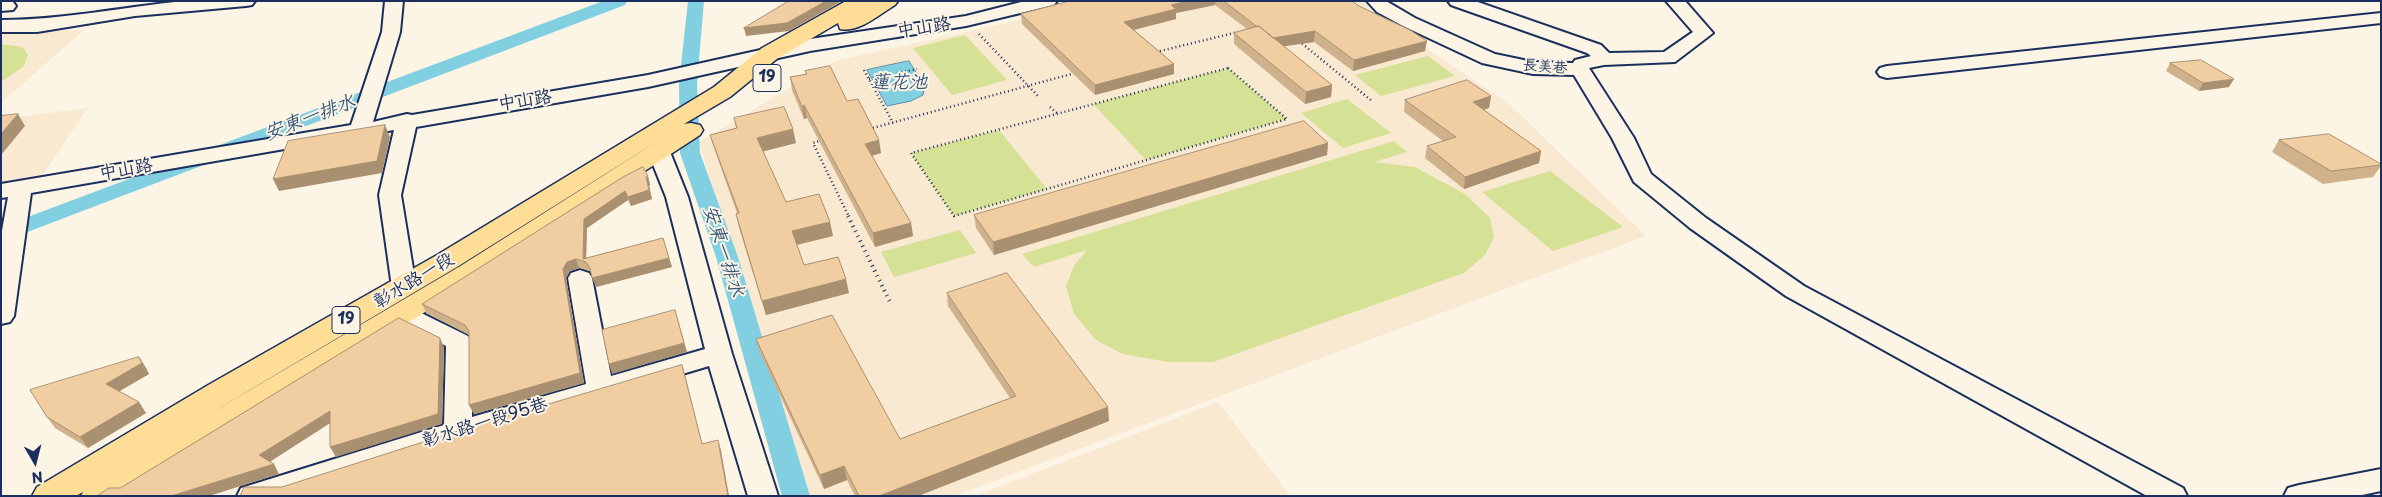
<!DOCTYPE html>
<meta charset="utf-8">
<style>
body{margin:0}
#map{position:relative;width:2382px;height:497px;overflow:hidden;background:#fcf5e5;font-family:"Playpen Sans",sans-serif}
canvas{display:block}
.frame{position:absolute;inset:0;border:2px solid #1b2f5e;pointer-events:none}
.north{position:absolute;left:10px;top:437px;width:50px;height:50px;-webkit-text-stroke:4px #fcf5e5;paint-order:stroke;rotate:172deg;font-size:14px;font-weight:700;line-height:20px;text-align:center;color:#1b2f5e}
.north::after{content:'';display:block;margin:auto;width:18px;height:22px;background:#1b2f5e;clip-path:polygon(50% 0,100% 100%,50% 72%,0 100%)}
</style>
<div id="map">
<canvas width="2382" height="497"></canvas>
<div class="frame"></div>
<div class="north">N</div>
</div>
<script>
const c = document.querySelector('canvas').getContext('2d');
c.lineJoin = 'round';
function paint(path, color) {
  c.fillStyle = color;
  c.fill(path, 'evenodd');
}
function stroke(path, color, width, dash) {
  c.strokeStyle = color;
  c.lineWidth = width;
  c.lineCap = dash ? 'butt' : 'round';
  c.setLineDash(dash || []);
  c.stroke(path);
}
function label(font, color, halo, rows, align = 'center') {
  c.font = font + ' "Playpen Sans","LXGW WenKai TC",sans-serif';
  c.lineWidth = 4;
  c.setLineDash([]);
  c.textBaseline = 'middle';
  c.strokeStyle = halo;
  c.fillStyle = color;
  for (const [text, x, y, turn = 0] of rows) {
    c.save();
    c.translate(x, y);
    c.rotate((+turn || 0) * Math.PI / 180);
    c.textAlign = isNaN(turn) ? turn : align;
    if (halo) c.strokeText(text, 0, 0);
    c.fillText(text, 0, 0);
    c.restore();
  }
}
const built = new Path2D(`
 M1099,1H1368L1372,12L1508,103L1646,236L954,496H805L699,142L835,61L1088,5Z
 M1,29L84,30L1,103Z
 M88,108L42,176L1,183V119Z
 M1218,402L1291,496H975Z`);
const green = new Path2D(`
 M965,35L1007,80L952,95L913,48Z
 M1,44L22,47L28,55L24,66L1,82Z
 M1428,56L1455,76L1381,96L1355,75Z
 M1228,68L1287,119L1146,160L1093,104Z
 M1347,99L1391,133L1343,148L1301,113Z
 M999,130L1047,189L954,216L911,153Z
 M1394,141L1407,152L1374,162L1415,167L1465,194L1490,218L1494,237L1485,255L1464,273L1213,362H1168L1123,354L1096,340L1074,314L1066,286L1074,266L1087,250L1034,267L1022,254Z
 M1550,171L1623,227L1553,251L1482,192Z
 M960,230L976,253L894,277L881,252Z`);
const water = new Path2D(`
 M909,61L925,87L923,95L911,101L887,106L867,70Z`);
const canal = new Path2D(`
 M603,1H627L625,5L1,242V227Z
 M688,1H704L697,84L700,153L738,257L810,496H782L716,257L680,153L679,84Z`);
const pathFar1 = new Path2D(`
 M979,34L1038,96
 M1299,41L1372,101
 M1156,52L1238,32
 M1228,68L1287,119L954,216L911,153Z
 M864,70L893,123
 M897,73L917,69
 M869,79L886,75
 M1050,107L1057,113
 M869,129L1075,73
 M822,140L813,143L849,217`);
const path = new Path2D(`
 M848,216L890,302`);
const minor = new Path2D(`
 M1,1L13,2L16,6L13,10L1,11Z
 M184,1H255L252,5L246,6L135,16L37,32H1V20C62,20 123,7 184,1Z
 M385,1H403L400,32L373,122L407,114L412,115L648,75L810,39L966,16L1025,1H1057L1054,5L966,26L810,51L648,87L416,127L401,195L416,287L413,292L404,295L395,292L392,287L379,195L394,130L31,193L14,316L10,322L1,324V236L8,197L1,198V184L351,125L382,32Z
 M1367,1H1386L1415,18L1495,54L1533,62L1573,63L1575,60L1591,56L1587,53L1451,5L1448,1H1475L1601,45L1609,53L1664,52L1693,32L1666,1H1685L1713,33L1675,62L1604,65L1589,68L1634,138L1651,174L1706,218L1804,286L2183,488L2187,496H2147L1786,296L1690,228L1634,182L1612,138L1574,75L1533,74L1482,63L1403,26L1377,12Z
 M2381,13V23L1887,78L1880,76L1877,72L1880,68L1887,66Z
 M659,146L667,147L670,152L688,197L732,354L778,496H748L709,366L468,438L288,496H237L241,488L444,425L446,346L391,319L387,313L391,307L400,305L409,307L468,336L472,342V417L586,384L568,278L571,273L580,270L589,273L592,278L611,376L705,349L666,197L648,152L651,147Z
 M2381,469V491L2357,496H2284L2288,488L2299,485Z`);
const major = new Path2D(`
 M846,1H898L895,5C880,14 859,33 840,29L838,23L778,58L730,97L684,124L691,123L700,125L703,130L700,135L482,277L126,496H81L83,492L76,496H32L37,487L210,384L437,255L714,87L762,48ZM664,137L462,265L201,419L457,267Z`);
const wall = new Path2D(`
 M1070,1H1352L1425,51L1353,71L1314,42L1284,46L1332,85L1331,97L1305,104L1234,44V33L1247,29L1215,5L1176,13V19L1134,30L1174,64V74L1095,95L1022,24L1021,14Z
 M2170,63L2229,87L2199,91L2166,71Z
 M805,71L847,101L881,153L872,156L911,223L913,236L875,247L807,118L804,119L792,90L790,77L806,74Z
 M1491,96L1489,108L1484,110L1541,151L1539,163L1464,189L1425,158L1427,146L1443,141L1404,112L1405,100Z
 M734,118L796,143L763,151L786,202L833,236L797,245L804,265L849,293L766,315L739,228L736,214L737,213L714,148L710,135L736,128Z
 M2279,140L2381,164V166L2373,177L2323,184L2272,152Z
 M1328,143L1327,155L994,255L976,228L974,215Z
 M648,176L650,185L649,186L652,199L631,206L628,200L587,228L586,258L663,238L672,267L596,287L592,274L590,271L579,268L570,271L566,278L584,383L474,414L469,405V335L426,313L422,304Z
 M947,293L1109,421L918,496H855L847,480L824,489L760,353L756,339L900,439L1010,398L948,306Z
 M139,357L146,368L149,374L119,391L146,413L88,448L55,428L47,417Z`);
const shadedWall = new Path2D(`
 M826,1H842L789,31L746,36L744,28Z
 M1187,1H1215V5L1176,13V19L1125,32L1124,22L1171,5Z
 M1315,31L1314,42L1272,48V38Z
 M1427,41L1425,51L1353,71L1354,60Z
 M1174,64V74L1095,95V85Z
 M2234,79L2229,87L2199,91L2203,83Z
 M1332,85L1331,97L1305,104L1306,92Z
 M1491,96L1489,108L1471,114L1473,102Z
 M804,105L807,118L804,119L802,107Z
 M18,114L25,126L1,155V134Z
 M385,125L390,137L382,173L279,191L273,179Z
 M793,129L796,143L761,152L757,138Z
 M879,140L881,153L867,157L865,144Z
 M1328,143L1327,155L994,255L993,242Z
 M1541,151L1539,163L1464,189L1465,177Z
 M648,176L650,185L649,186L652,199L631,206L628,197Z
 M625,191L628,200L587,228L586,262L583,259L584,219Z
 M830,222L833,236L795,245L792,231Z
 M911,223L913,236L875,247L873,233Z
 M669,258L672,267L596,287L592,278Z
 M576,259L579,268L570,271L566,278L584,383L474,414L469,405L567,262Z
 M846,279L849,293L766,315L762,301Z
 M675,310L687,352L612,374L609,364Z
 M440,338L444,347L442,424L336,457L330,447Z
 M139,357L146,368L149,374L113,395L106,384Z
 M682,365L685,375L705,455L702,444Z
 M139,402L146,413L88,448L80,437Z
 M1108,407L1109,421L918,496H879Z
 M330,411L335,420L265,465L259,455Z
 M718,440L721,450L729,496H728Z
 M274,464L279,474L209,496H171Z
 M844,466L847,480L824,489L820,475Z`);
const building = new Path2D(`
 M789,1H826L787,23L744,28Z
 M1070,1H1187L1171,5L1176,9L1124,22L1174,64L1095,85L1021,14Z
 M1224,1H1352L1359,6L1410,30L1427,41L1354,60L1315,31L1273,38L1259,26L1258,27Z
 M1259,26L1332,85L1306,92L1234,33Z
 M2201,60L2234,79L2203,83L2170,63Z
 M830,66L847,101L858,99L879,140L865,144L911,223L873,233L804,105L802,107L790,77L807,74L805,71Z
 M1467,80L1491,96L1473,102L1541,151L1465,177L1427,146L1456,137L1405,100Z
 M784,107L793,129L757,138L786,202L819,194L830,222L792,231L804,265L838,257L846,279L762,301L736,214L739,213L710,135L737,128L734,118Z
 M18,114L1,134V116Z
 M1304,121L1328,143L993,242L974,215Z
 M385,125L377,161L273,179L288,141Z
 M2329,134L2381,164V165L2331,171L2279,140Z
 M643,167L648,176L646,177L649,190L628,197L625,191L584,219L583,259L663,238L669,258L592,278L590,268L586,262L576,259L567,262L563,269L580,373L469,405V331L465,325L422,304L623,177Z
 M1007,273L1108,407L879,496H859L844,466L820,475L756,339L832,315L900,439L1016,396L947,293Z
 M675,310L684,343L609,364L602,330Z
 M399,318L440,338L438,414L330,447V411L259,455L274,464L171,496H97L109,488H120Z
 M139,357L142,363L106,384L139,402L80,437L47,417L30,390Z
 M682,365L702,444L718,440L728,496H240L244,487H282L464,429Z`);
const farStreetnames = [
 ["長美巷",1545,67,4]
];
const shields = [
 [767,78,28],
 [346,320,28]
];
const shieldNames = [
 ["19",767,78],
 ["19",346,320]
];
const streetNames = [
 ["中山路",924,28,-9],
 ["中山路",525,101,-9],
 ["中山路",126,170,-10],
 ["彰水路一段",414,281,-31],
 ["彰水路一段95巷",485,423,-17]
];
const waterNames = [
 ["蓮花池",899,83],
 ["安東一排水",310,118,-21],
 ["安東一排水",723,251,72]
];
paint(built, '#f9e9d1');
paint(green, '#d5e194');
paint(water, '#83cfe2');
stroke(water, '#598fad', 1);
paint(canal, '#83cfe2');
stroke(minor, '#1b2f5e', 4);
stroke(major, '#1b2f5e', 3);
stroke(pathFar1, '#1b2f5e', 2.5, [1, 3]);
stroke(path, '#1b2f5e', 4, [1, 4.5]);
paint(minor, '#fcf5e5');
paint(major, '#fedd96');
paint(wall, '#cfb18b');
paint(shadedWall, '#a99071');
paint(building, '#f1cea2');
stroke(building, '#a99071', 1);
label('15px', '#1b2f5e', '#fcf5e5', farStreetnames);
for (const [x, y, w] of shields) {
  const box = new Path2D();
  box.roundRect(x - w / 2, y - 13.5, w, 27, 4);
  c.fillStyle = '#fcf5e5';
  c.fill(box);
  stroke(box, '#1b2f5e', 1);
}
label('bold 16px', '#1b2f5e', null, shieldNames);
label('18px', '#1b2f5e', '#fcf5e5', streetNames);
label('italic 19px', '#35577f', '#fcf5e5', waterNames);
</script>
